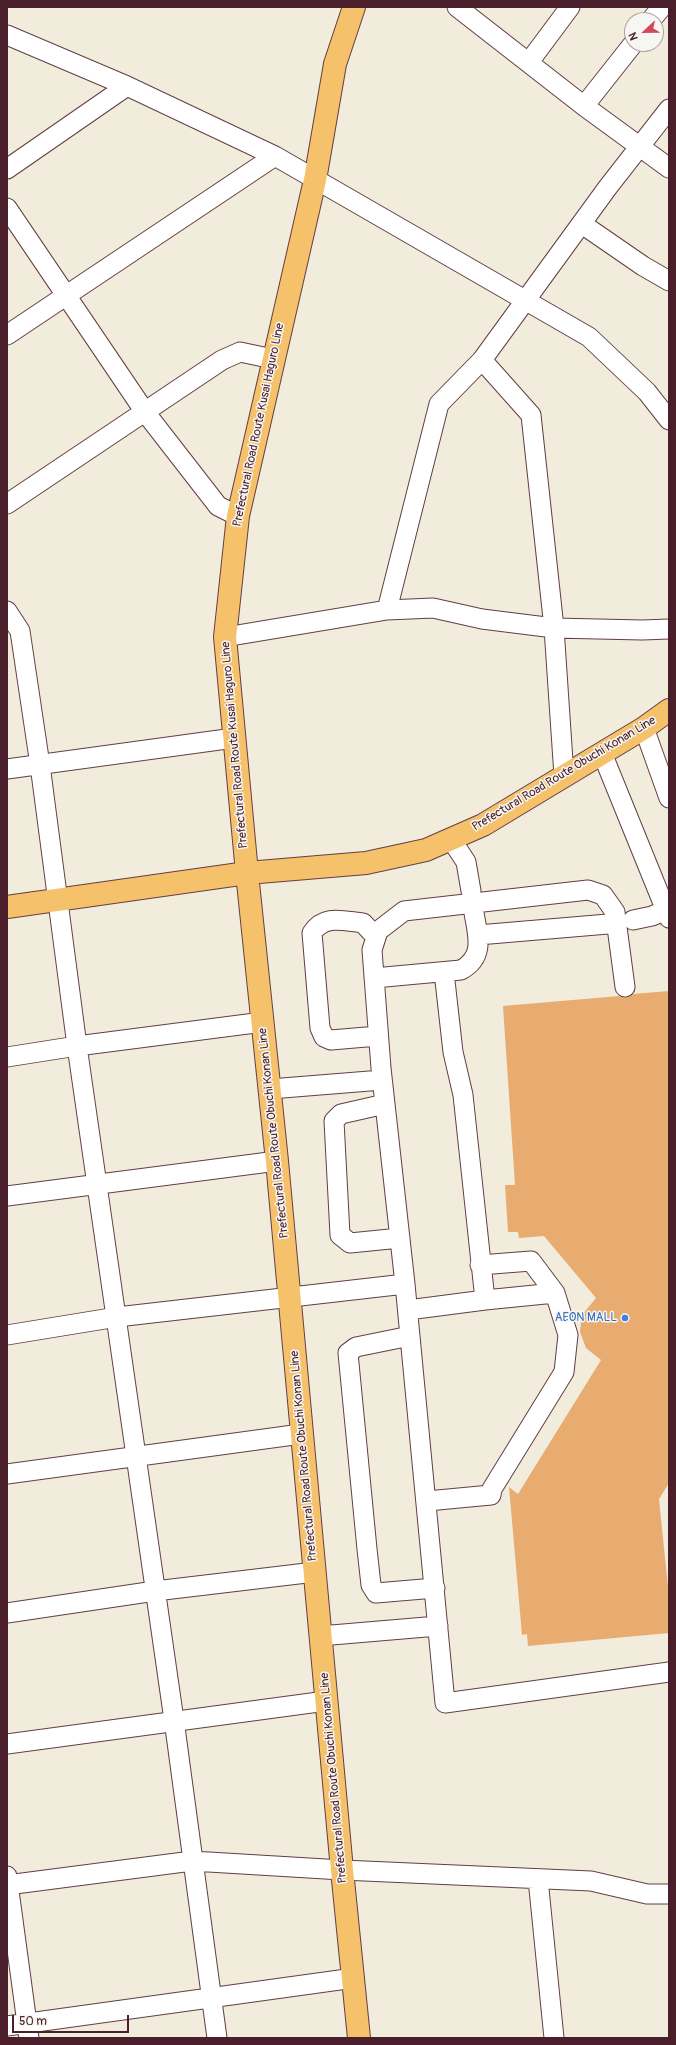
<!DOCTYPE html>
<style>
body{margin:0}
#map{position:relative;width:676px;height:2045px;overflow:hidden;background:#f1ecdb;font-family:Pangolin,sans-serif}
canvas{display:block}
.frame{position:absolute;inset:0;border:8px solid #4a1f2b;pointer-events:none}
.north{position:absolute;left:624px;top:12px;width:40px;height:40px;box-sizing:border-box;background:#f6f6f2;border:1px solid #b1a0a2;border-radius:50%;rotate:248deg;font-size:11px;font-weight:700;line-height:16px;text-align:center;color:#4a1f2b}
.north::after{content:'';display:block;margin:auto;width:14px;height:18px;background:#d1495b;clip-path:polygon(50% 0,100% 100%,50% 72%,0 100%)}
.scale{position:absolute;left:12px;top:2015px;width:117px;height:18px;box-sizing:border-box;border:2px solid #4a1f2b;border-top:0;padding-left:5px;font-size:12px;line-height:14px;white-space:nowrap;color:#4a1f2b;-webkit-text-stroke:3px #f6f6f2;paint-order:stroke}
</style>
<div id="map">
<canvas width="676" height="2045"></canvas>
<div class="frame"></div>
<div class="north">N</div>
<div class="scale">50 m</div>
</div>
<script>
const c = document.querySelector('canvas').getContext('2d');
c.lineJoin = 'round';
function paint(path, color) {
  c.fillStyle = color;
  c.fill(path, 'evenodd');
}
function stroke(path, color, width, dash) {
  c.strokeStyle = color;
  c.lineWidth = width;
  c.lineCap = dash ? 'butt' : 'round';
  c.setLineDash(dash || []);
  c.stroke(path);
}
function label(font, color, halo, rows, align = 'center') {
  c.font = font + ' Pangolin,sans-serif';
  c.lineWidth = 3;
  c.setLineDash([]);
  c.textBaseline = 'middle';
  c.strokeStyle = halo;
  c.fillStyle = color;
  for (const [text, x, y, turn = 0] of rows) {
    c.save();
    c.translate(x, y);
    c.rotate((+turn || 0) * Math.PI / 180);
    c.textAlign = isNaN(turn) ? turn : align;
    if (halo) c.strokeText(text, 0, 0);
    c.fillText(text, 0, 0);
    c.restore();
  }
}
const building = new Path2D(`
 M669,991V1483L659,1499L669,1597V1633L528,1646L527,1634L522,1635L509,1487L518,1494L601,1360L586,1348L580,1332L582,1315L596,1298L544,1236L519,1238L518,1232H508L505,1185H515L503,1006L619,996L626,998L633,994Z`);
const minor = new Path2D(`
 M457,7L584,106L669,168
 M651,20L662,7
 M7,35L127,86L275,156L589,337L647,392L669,420
 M529,62L570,7
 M584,106L633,44
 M7,169L127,86
 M7,208L145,412L218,506L238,516
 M582,224L643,266L669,281
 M7,335L275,156
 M482,360L531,415L554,628L564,776
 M7,504L222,360L240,352L273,359
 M387,610L439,404L482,360L608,187L669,109
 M7,611L20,631L40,765L77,1046L174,1720L217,2038
 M225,637L387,610L433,608L482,619L554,628L642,630L669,629
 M644,728L669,798
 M602,753L669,918
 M7,769L234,738
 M451,839L466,862L471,891
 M633,920L652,916L666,910
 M478,935L608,924
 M376,937L363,923C343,921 324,914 312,933L320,1028L324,1037L331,1040L378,1036
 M444,972L453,1052L463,1095L485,1300
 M374,978L461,970C485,957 478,936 474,913
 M625,987L615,912L603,895L588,890L404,911L378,931L372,950L381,1068L405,1284L445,1703L669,1672
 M7,1057L77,1046L263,1022
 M270,1089L382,1080
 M385,1104L341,1114L334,1121L340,1235L350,1243L400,1238
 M7,1196L277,1161
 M408,1310L485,1300L555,1293
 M7,1335L117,1317L405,1284
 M410,1336L356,1347L348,1353L367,1549L371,1585L376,1593L435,1588
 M7,1474L301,1434
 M427,1501L491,1495L492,1489L564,1372L568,1335L555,1293L531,1261L480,1265
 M7,1613L155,1591L315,1572
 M320,1636L438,1626
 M7,1744L326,1701
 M7,1876L29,2038
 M538,1879L554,2038
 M7,1885L192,1861L342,1870L591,1881L647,1894H669
 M7,2026L354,1978`);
const major = new Path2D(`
 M354,7L335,64L315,180L238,516L225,637L247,873L277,1161L342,1870L359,2038
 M7,907L247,873L366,863L426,850L483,825L644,728L669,710`);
const markers = [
 [625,1318,4,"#3f7fe0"]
];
const streetNames = [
 ["Prefectural Road Route Kusai Haguro Line",259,425,-78],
 ["Prefectural Road Route Kusai Haguro Line",235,745,-95],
 ["Prefectural Road Route Obuchi Konan Line",564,774,-31],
 ["Prefectural Road Route Obuchi Konan Line",274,1133,-96],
 ["Prefectural Road Route Obuchi Konan Line",304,1456,-95],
 ["Prefectural Road Route Obuchi Konan Line",334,1778,-95]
];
const shopNames = [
 ["AEON MALL",617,1318]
];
paint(building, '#e8ac70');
stroke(minor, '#633e45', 21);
stroke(major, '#633e45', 24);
stroke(minor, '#fff', 19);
stroke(major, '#f6c16b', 22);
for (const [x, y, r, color] of markers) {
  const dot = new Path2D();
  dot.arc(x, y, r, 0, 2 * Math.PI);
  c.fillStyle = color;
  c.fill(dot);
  stroke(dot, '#f6f6f2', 1.5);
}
label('12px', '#4a1f2b', '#f6f6f2', streetNames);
label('12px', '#366cbe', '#f6f6f2', shopNames, 'right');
</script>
